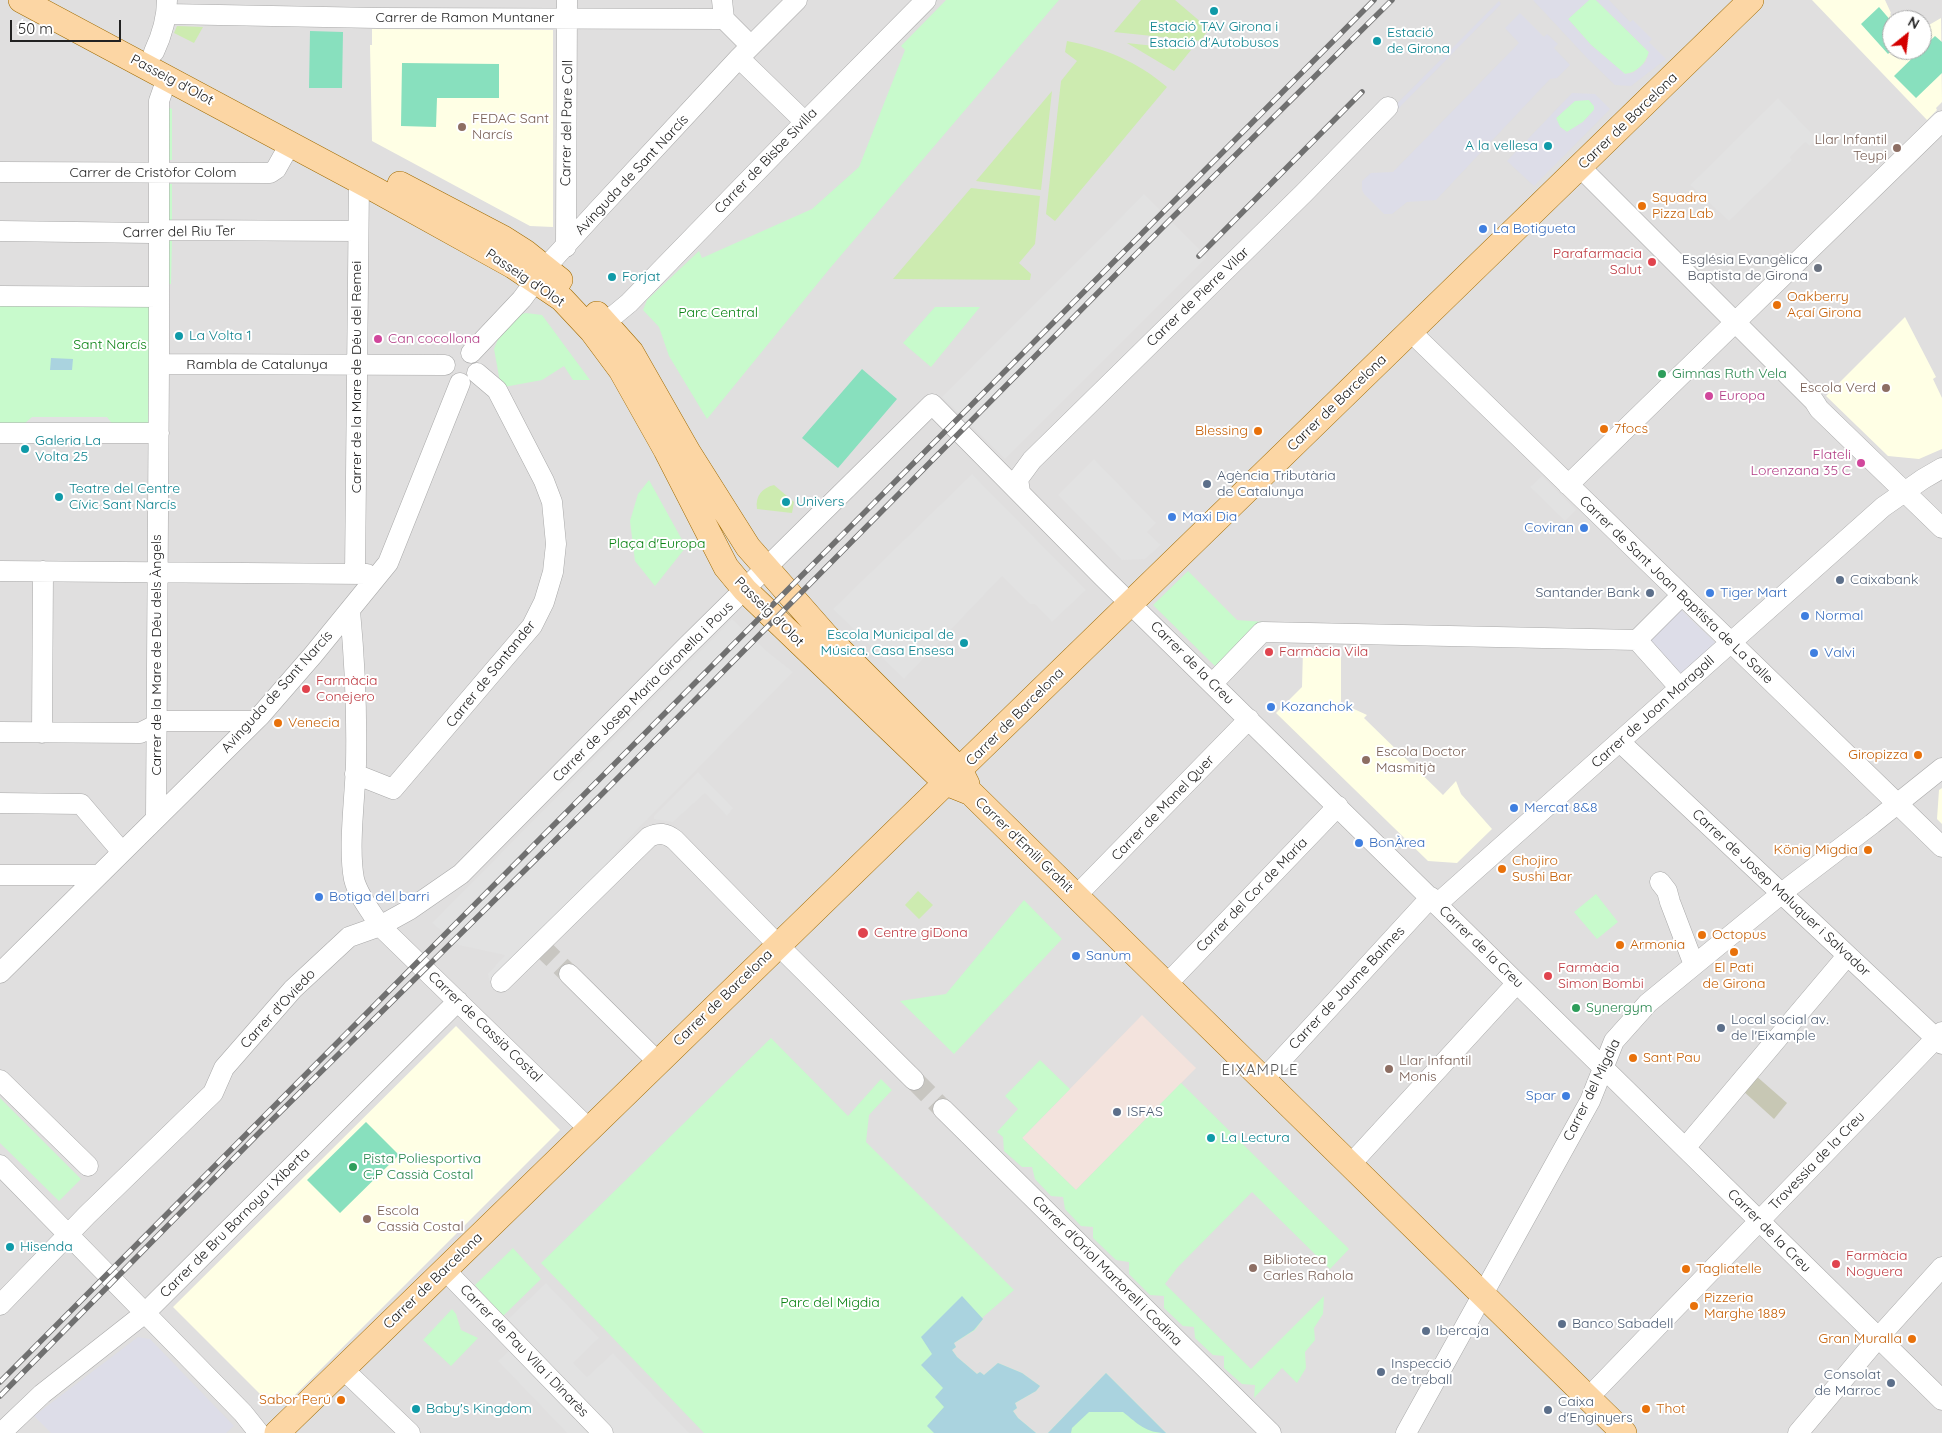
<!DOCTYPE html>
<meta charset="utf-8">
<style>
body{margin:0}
#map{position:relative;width:1942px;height:1433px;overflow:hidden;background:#f2efe9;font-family:Quicksand,sans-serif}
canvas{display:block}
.north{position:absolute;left:1882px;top:10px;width:50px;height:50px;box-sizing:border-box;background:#fff;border:1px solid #a7a7a7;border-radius:50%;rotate:29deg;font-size:14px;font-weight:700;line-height:20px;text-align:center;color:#222}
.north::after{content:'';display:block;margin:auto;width:18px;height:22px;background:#d40000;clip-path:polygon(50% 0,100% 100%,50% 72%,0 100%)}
.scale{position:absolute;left:10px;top:20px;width:111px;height:22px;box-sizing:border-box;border:2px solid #222;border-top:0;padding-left:6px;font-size:15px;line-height:18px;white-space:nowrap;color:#222;-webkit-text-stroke:4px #fff;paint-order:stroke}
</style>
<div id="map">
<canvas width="1942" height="1433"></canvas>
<div class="north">N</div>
<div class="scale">50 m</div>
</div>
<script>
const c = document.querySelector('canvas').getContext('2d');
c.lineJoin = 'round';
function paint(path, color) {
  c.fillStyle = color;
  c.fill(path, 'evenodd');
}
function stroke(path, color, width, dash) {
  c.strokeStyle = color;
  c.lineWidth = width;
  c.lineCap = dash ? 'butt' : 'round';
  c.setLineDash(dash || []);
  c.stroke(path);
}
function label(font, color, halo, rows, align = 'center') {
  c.font = font + ' Quicksand,sans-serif';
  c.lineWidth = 4;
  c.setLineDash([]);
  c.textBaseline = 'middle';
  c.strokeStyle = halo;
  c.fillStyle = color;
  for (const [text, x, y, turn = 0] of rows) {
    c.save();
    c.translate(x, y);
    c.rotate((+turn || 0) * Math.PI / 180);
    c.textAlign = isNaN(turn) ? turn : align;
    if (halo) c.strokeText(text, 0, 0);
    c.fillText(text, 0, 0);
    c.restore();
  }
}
const residential = new Path2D(`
 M0,0H1942V1433H0ZM1892,20H1922V50H1892Z`);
const education = new Path2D(`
 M1812,0H1885L1891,13L1890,14L1895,20H1892V50H1922V29L1941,18L1942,102L1936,108L1937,110L1927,120Z
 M372,29L553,30V227L530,226L372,141L370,45H372Z
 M1905,317L1936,377L1933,379L1942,398V449L1919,459L1888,456L1826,396Z
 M1303,650L1341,651V703L1367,715L1364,718L1443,795L1456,781L1461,794L1492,829L1457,863L1428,861L1276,713L1302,687Z
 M1942,788V824L1937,819L1939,790Z
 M456,1026L560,1130L288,1402L270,1404L173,1307Z`);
const military = new Path2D(`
 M1142,1015L1196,1068L1076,1190L1022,1138Z`);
const construction = new Path2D(`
 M1755,1075L1787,1103L1774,1119L1742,1090Z`);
const grass = new Path2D(`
 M1141,0H1175L1209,29L1200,41L1114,32Z
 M177,26L203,27L194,43L174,33Z
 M1067,41C1105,48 1138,62 1167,87L1055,221L1046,214L1061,81L1077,61L1065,52Z
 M1127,43L1191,50L1174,71Z
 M1052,91L1041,190L976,181Z
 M971,188L1040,196L1035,244L1019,263L1031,274L1030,280L893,279Z
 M774,485L794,502L792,513L757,509C755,496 762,488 774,485Z
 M918,891L933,905L919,919L905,905Z`);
const park = new Path2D(`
 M946,0H1059L831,267L707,419L669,356L659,327L643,310L647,300L699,251L702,258L812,209L859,167L905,50L901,46Z
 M1589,0H1596L1649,52C1645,64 1638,72 1625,74L1591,45L1568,19Z
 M1575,100H1589L1594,106V110L1583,122L1567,132L1560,127L1556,118Z
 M161,104L172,109V160H161Z
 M161,184H172V222H161Z
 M161,240H172L171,284H160Z
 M0,303L151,305L150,425L0,424Z
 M935,307H980L931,367L903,343Z
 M526,313L542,315L590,380H573L564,366L542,380L504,387L500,382L494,349L500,334L517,315Z
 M649,480L686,547L655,586L635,561L630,521L638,494Z
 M1188,571L1237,620L1264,622L1218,669L1153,605Z
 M1596,894L1618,922L1597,939L1574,912Z
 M1024,900L1062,939L954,1054L900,1001L946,994Z
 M771,1038L848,1116L881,1079L892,1090L869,1115L866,1142L1014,1290L982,1318L983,1319L975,1330L954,1343L956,1347L952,1350L957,1357L977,1374L980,1372L984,1375L998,1363L1022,1373L1040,1386L1036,1391L1015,1403L1017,1408L1013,1411L1018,1418L1036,1433H704L541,1263Z
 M1040,1060L1070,1089L1022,1138L1076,1190L1181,1083L1349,1249L1330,1269L1252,1192L1177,1268L1165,1284L1251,1369L1324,1296L1323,1314L1314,1328L1315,1340L1305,1352L1306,1368L1297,1383L1282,1368L1254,1398L1255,1385L1242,1384L1224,1368V1356L1213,1355L1195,1338L1194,1327L1183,1326L1164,1308V1296L1150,1295L1129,1274V1262L1116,1260L1093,1238V1227L1081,1226L1065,1209L1063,1197L1051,1196L1035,1179L1032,1167H1022L1004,1151L1003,1137L997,1132L1018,1109L1005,1096Z
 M0,1098L81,1179L59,1201L0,1143Z
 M513,1248L541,1279L503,1316L475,1285Z
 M452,1309L456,1314L461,1330L478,1338L451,1366L423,1340Z
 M1106,1373L1166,1433H1048Z`);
const pitch = new Path2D(`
 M1879,7L1892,22V50L1888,54L1861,24Z
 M310,31L343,32L342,88H309Z
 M1935,36L1942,42V73L1916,98L1894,76Z
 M402,63L499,64V98H437L436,127L401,126Z
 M862,369L897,399L838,468L802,438Z
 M366,1122L399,1155L340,1213L307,1180Z`);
const parking = new Path2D(`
 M1778,98L1813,135L1822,134L1810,146L1805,142L1790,157L1792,160L1729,221L1690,185Z
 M1144,194L1207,257L1005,459L942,397Z
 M32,417H107L113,425L24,424Z
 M1094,459L1156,523L1147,532L1161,545L1145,559L1122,560L1058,495Z
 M972,474L1086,590L1052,622L1035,604H1030L1002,576L904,679L833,609Z
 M1542,476L1576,510L1565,521L1530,487Z
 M732,619L769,653L793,672L626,841L502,988L490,983L488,974L505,955L459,945L432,923Z
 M698,772L733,808L727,816L705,793L673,822L654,819V816Z
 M546,1283L599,1338L573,1363L587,1377L613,1353L689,1433H567L498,1361L524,1336L508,1319Z`);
const plaza = new Path2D(`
 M1533,0H1589L1568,19L1591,45L1625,74L1633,73L1646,62L1649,52L1596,0H1609L1630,22L1633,20L1652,39L1649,42L1666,59L1631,86L1615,85L1587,58Z
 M1499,1L1501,4L1339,169L1338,163Z
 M1520,13L1544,37L1547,34L1558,44L1554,48L1570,65L1557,78L1550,79L1436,200L1407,202L1392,214H1384L1364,194L1362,190V181L1371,173L1393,172L1519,43L1505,28Z
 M1572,93L1595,94L1610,109L1534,186L1507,161ZM1589,100L1594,106V110L1583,122L1567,132L1560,127L1556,118L1575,101Z
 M1679,608L1717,644L1681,677L1648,639Z
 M138,1337L150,1339L234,1426L226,1433H51L34,1416Z`);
const water = new Path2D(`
 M51,358L73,359L72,370H50Z
 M962,1296L983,1319L974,1330L954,1343L956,1347L952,1350L957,1357L977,1374L980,1372L984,1375L998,1363L1022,1373L1040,1386L1036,1391L1015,1403L1017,1408L1013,1411L1018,1418L1036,1433H934L927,1426L944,1407L935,1397L943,1388L921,1365L932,1354L921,1337Z
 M1106,1373L1166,1433C1146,1433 1138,1424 1123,1412H1089L1072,1428L1071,1433H1048Z`);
const minorTunnel = new Path2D(`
 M539,945L569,974
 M914,1080L943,1109`);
const minor = new Path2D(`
 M722,0L724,19
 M167,14L377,18L724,19L751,46
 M154,52C162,35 167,19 167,0
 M739,58L805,122
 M1580,167L1814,401L1819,409L1942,528
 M0,172L270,173L276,169L290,144
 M0,231L151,233L166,230L358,231
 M566,247L567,0
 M0,296L159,297
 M606,322L629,303L805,122L926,0
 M1411,332L1942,847
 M471,353L522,299L545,268L597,211L739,58L797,0
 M159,364L445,365
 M0,433H159
 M1568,485L1942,121
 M1020,492L1018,479L1032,460L1304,193L1388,107
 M0,571L367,574
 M355,574L359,181
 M350,611C355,663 357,712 356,764C355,798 348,847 354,879C358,896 371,911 380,926L589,1129
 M1637,640L1680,688
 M1637,640L1682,595
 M1213,683L1262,632L1637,640
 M0,732L140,733L164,721H254
 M42,733L43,571
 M1620,742L1942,1044
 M355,774L393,789L532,626L544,602L553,572L556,544L552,502L544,481L497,390L477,373
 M0,803L81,804L122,852
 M156,818L159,364V101L167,78
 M0,875H98
 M1660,882L1667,891L1670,902L1694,965
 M1076,896L1249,719
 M1437,904L1883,507L1923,479L1942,468
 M0,973L260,716L313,655L388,563L460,383
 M569,974L658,1062
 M501,982L649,837C659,832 666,833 675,840L778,945L914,1080
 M1166,985L1338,806
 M0,1080L88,1166
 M1263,1080L1431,897
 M943,1109L1271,1433
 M1685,1148L1847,956
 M0,1165L243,1413L259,1433
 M1350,1165L1517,983
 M445,1270L603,1433
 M0,1305L87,1215L213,1093L224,1068L293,989L349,937L380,926L409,910L461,874L686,647L932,404L1102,576L1942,1400
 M343,1369L410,1433
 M1588,1398L1942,1032
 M1,1433L42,1394L145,1313L458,1001
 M1406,1433L1590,1101L1614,1041L1648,1003L1792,885L1872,824L1942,768
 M1798,1433L1878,1338L1942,1267`);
const major = new Path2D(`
 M21,0L376,190L513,266L562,299L592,331L621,370L666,450L726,567L745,590L946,783L971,793L1624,1433
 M400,184L503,238L525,252L560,280
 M597,314L631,352L688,452L748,547L828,638L960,770L967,784
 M277,1433L1751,0`);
const rail = new Path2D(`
 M1199,256L1362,92
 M0,1382L1374,0
 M0,1396L258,1134L602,794L1169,221L1392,0`);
const markers = [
 [1214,11,5,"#0f9aa8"],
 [1377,41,5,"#0f9aa8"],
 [462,127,5,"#8d6e63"],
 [1548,146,5,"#0f9aa8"],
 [1897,148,5,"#8d6e63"],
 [1642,206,5,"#e8710a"],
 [1483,229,5,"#3f7fe0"],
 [1652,262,5,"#e0444e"],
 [1818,268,5,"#6b7280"],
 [612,277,5,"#0f9aa8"],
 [1777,305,5,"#e8710a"],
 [179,336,5,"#0f9aa8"],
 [378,339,5,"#d1479c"],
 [1662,374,5,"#2e9e5b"],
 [1886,388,5,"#8d6e63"],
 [1709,396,5,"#d1479c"],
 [1604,429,5,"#e8710a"],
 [1258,431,5,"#e8710a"],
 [25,449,5,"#0f9aa8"],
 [1861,463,5,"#d1479c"],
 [1207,484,5,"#5c6f8a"],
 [59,497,5,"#0f9aa8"],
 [786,502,5,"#0f9aa8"],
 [1172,517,5,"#3f7fe0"],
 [1584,528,5,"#3f7fe0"],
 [1840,580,5,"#5c6f8a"],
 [1650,593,5,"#5c6f8a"],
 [1710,593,5,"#3f7fe0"],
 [1805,616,5,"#3f7fe0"],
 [964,643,5,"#0f9aa8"],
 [1269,652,5,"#e0444e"],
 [1814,653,5,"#3f7fe0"],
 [306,689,5,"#e0444e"],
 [1271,707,5,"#3f7fe0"],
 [278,723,5,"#e8710a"],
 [1918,755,5,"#e8710a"],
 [1366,760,5,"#8d6e63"],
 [1514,808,5,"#3f7fe0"],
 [1359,843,5,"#3f7fe0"],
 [1868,850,5,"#e8710a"],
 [1502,869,5,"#e8710a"],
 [319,897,5,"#3f7fe0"],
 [863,933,6,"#e0444e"],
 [1702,935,5,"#e8710a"],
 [1620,945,5,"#e8710a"],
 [1734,952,5,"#e8710a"],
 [1076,956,5,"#3f7fe0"],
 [1548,976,5,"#e0444e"],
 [1576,1008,5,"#2e9e5b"],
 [1721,1028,5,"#5c6f8a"],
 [1633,1058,5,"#e8710a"],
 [1389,1069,5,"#8d6e63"],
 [1566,1096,5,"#3f7fe0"],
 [1117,1112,5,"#5c6f8a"],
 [1211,1138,5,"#0f9aa8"],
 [353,1167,5,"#2e9e5b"],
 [367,1219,5,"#8d6e63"],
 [10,1247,5,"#0f9aa8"],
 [1836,1264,5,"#e0444e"],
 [1253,1268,5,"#8d6e63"],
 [1686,1269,5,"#e8710a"],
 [1694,1306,5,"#e8710a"],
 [1562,1324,5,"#5c6f8a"],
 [1426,1331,5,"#5c6f8a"],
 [1912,1339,5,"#e8710a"],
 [1381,1372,5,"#5c6f8a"],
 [1891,1383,5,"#5c6f8a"],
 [341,1400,5,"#e8710a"],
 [416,1409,5,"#0f9aa8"],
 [1646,1409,5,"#e8710a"],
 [1548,1410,5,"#5c6f8a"]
];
const streetNames = [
 ["Carrer de Ramon Muntaner",465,18],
 ["Passeig d'Olot",172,80,28],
 ["Carrer de Barcelona",1628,121,-44],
 ["Carrer del Pare Coll",567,123,-89],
 ["Carrer de Bisbe Sivilla",766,161,-46],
 ["Carrer de Cristòfor Colom",153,173],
 ["Avinguda de Sant Narcís",632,175,-47],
 ["Carrer del Riu Ter",179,232,-1],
 ["Passeig d'Olot",525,278,34],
 ["Carrer de Pierre Vilar",1198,297,-44],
 ["Rambla de Catalunya",257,365],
 ["Carrer de la Mare de Déu del Remei",357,377,-90],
 ["Carrer de Barcelona",1337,403,-44],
 ["Carrer de Sant Joan Baptista de La Salle",1676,590,44],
 ["Passeig d'Olot",769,612,45],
 ["Carrer de la Mare de Déu dels Àngels",157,655,-90],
 ["Carrer de la Creu",1192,663,45],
 ["Carrer de Santander",491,674,-51],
 ["Avinguda de Sant Narcís",277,692,-48],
 ["Carrer de Josep Maria Gironella i Pous",643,692,-45],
 ["Carrer de Joan Maragall",1653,712,-42],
 ["Carrer de Barcelona",1015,717,-45],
 ["Carrer de Manel Quer",1163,808,-46],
 ["Carrer d'Emili Grahit",1024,845,44],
 ["Carrer de Josep Maluquer i Salvador",1781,893,43],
 ["Carrer del Cor de Maria",1252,895,-46],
 ["Carrer de la Creu",1481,947,44],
 ["Carrer de Jaume Balmes",1347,988,-47],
 ["Carrer de Barcelona",723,998,-44],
 ["Carrer d'Oviedo",278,1009,-47],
 ["Carrer de Cassià Costal",485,1027,44],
 ["Carrer del Migdia",1592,1090,-64],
 ["Travessia de la Creu",1817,1161,-46],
 ["Carrer de Bru Barnoya i Xiberta",235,1223,-45],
 ["Carrer de la Creu",1769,1231,45],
 ["Carrer d'Oriol Martorell i Codina",1107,1271,45],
 ["Carrer de Barcelona",433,1281,-44],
 ["Carrer de Pau Vila i Dinarès",524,1351,46]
];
const cultureNames = [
 ["Estació TAV Girona i",1214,27,"center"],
 ["Estació d'Autobusos",1214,43,"center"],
 ["Estació",1387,33],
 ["de Girona",1387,49],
 ["A la vellesa",1538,146,"right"],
 ["Forjat",622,277],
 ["La Volta 1",189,336],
 ["Galeria La",35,441],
 ["Volta 25",35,457],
 ["Teatre del Centre",69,489],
 ["Cívic Sant Narcís",69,505],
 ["Univers",796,502],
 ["Escola Municipal de",954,635,"right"],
 ["Música. Casa Ensesa",954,651,"right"],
 ["La Lectura",1221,1138],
 ["Hisenda",20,1247],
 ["Baby's Kingdom",426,1409]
];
const educationNames = [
 ["FEDAC Sant",472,119],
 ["Narcís",472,135],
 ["Llar Infantil",1887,140,"right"],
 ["Teypi",1887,156,"right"],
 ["Escola Verd",1876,388,"right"],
 ["Escola Doctor",1376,752],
 ["Masmitjà",1376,768],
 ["Llar Infantil",1399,1061],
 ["Monis",1399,1077],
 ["Escola",377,1211],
 ["Cassià Costal",377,1227],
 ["Biblioteca",1263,1260],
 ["Carles Rahola",1263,1276]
];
const foodNames = [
 ["Squadra",1652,198],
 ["Pizza Lab",1652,214],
 ["Oakberry",1787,297],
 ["Açaí Girona",1787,313],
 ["7focs",1614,429],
 ["Blessing",1248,431,"right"],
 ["Venecia",288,723],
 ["Giropizza",1908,755,"right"],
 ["König Migdia",1858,850,"right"],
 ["Chojiro",1512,861],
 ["Sushi Bar",1512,877],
 ["Octopus",1712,935],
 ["Armonia",1630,945],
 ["El Pati",1734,968,"center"],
 ["de Girona",1734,984,"center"],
 ["Sant Pau",1643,1058],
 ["Tagliatelle",1696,1269],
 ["Pizzeria",1704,1298],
 ["Marghe 1889",1704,1314],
 ["Gran Muralla",1902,1339,"right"],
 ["Sabor Perú",331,1400,"right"],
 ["Thot",1656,1409]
];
const shopNames = [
 ["La Botigueta",1493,229],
 ["Maxi Dia",1182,517],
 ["Coviran",1574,528,"right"],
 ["Tiger Mart",1720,593],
 ["Normal",1815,616],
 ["Valvi",1824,653],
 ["Kozanchok",1281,707],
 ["Mercat 8&8",1524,808],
 ["BonÀrea",1369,843],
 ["Botiga del barri",329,897],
 ["Sanum",1086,956],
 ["Spar",1556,1096,"right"]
];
const healthNames = [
 ["Parafarmacia",1642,254,"right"],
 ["Salut",1642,270,"right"],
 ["Farmàcia Vila",1279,652],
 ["Farmàcia",316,681],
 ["Conejero",316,697],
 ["Centre giDona",874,933],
 ["Farmàcia",1558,968],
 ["Simon Bombi",1558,984],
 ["Farmàcia",1846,1256],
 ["Noguera",1846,1272]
];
const worshipNames = [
 ["Església Evangèlica",1808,260],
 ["Baptista de Girona",1808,276]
];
const parkNames = [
 ["Parc Central",718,313],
 ["Sant Narcís",110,345],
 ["Plaça d'Europa",657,544],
 ["Parc del Migdia",830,1303]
];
const hotelNames = [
 ["Can cocollona",388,339],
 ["Europa",1719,396],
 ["Flateli",1851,455,"right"],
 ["Lorenzana 35 C",1851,471,"right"]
];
const leisureNames = [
 ["Gimnas Ruth Vela",1672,374],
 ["Synergym",1586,1008],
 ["Pista Poliesportiva",363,1159],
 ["C.P Cassià Costal",363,1175]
];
const serviceNames = [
 ["Agència Tributària",1217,476],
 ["de Catalunya",1217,492],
 ["Caixabank",1850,580],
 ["Santander Bank",1640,593,"right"],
 ["Local social av.",1731,1020],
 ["de l'Eixample",1731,1036],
 ["ISFAS",1127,1112],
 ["Banco Sabadell",1572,1324],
 ["Ibercaja",1436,1331],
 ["Inspecció",1391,1364],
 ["de treball",1391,1380],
 ["Consolat",1881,1375,"right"],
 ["de Marroc",1881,1391,"right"],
 ["Caixa",1558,1402],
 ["d'Enginyers",1558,1418]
];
const neighbourhoodNames = [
 ["EIXAMPLE",1260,1070]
];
paint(residential, '#e0dfdf');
paint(education, '#ffffe5');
paint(military, '#f3e3dd');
paint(construction, '#c7c7b4');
paint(grass, '#cdebb0');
paint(park, '#c8facc');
paint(pitch, '#88e0be');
paint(parking, '#e2e2e2');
paint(plaza, '#dddde8');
paint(water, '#aad3df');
stroke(minorTunnel, '#c8c6c1', 20, [20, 10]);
stroke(minor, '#a9a9a9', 21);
stroke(major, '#a06b00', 26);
stroke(minor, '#fff', 20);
stroke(major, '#fcd6a4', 25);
stroke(rail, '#707070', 5.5);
stroke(rail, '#fff', 4, [11]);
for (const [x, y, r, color] of markers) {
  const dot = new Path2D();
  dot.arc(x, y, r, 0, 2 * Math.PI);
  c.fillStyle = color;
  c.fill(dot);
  stroke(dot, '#fff', 2);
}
label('14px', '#222', '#fff', streetNames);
label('14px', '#0d838f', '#fff', cultureNames, 'left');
label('14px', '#785e54', '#fff', educationNames, 'left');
label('14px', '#c56008', '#fff', foodNames, 'left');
label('14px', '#366cbe', '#fff', shopNames, 'left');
label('14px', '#be3a42', '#fff', healthNames, 'left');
label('14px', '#5b616d', '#fff', worshipNames, 'right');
label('14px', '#0c8416', '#fff', parkNames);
label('14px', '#b23c85', '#fff', hotelNames, 'left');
label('14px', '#27864d', '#fff', leisureNames, 'left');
label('14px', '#4e5e75', '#fff', serviceNames, 'left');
c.letterSpacing = '1px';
label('15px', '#555', '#fff', neighbourhoodNames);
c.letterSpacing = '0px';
</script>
